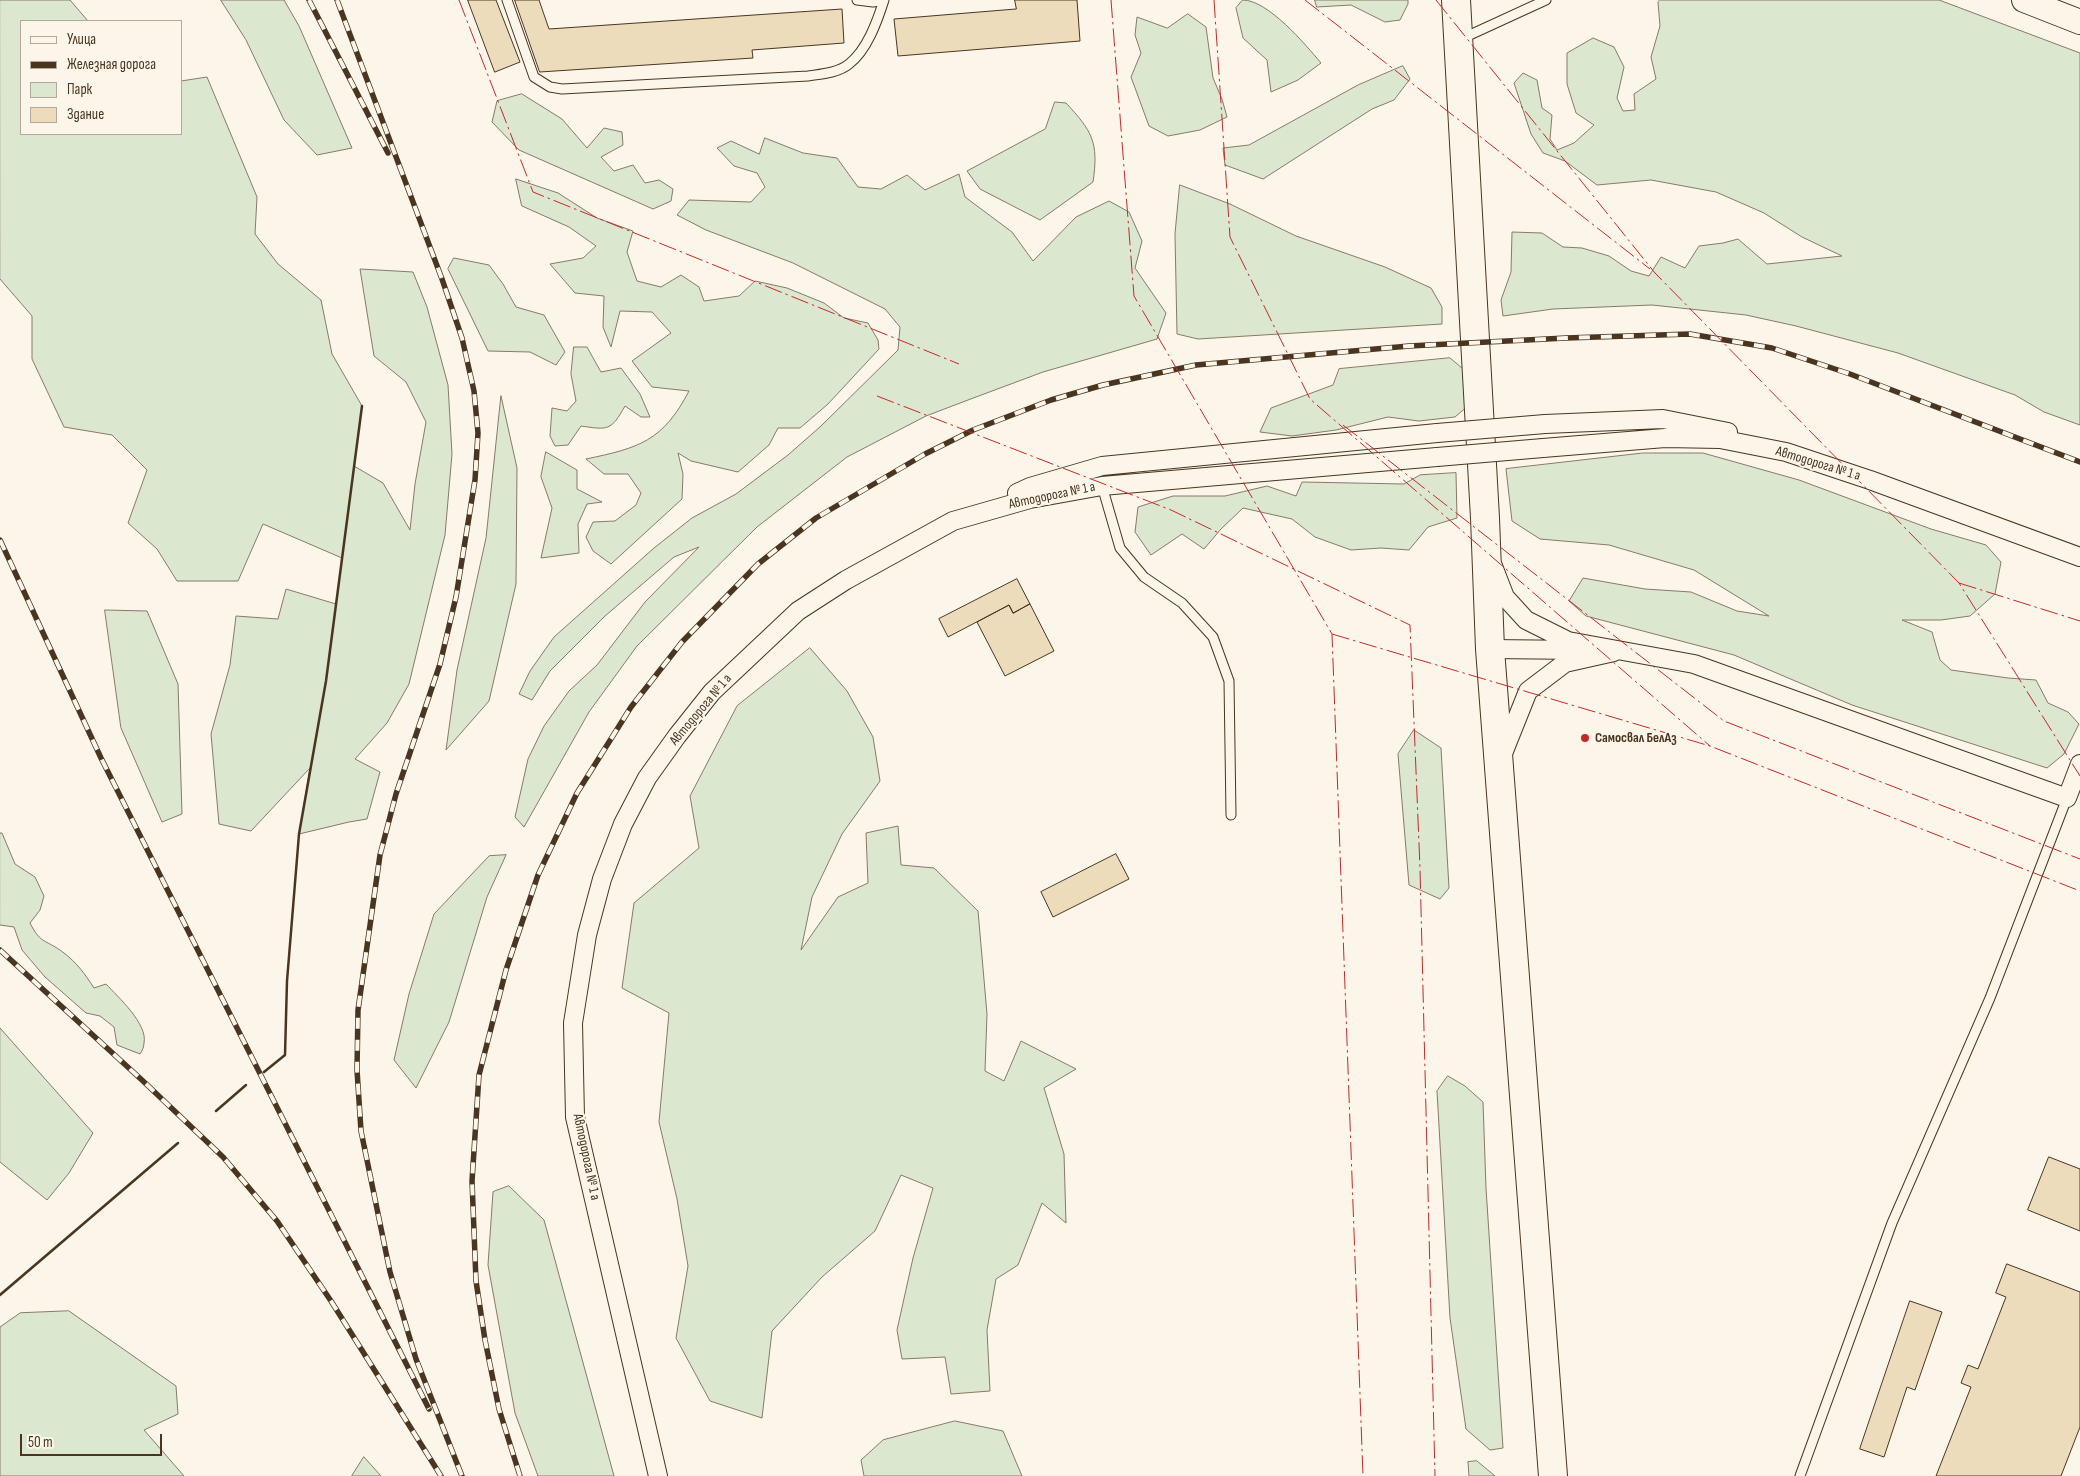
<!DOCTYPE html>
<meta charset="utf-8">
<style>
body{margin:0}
#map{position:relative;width:2080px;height:1476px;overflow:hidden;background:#fbf6e9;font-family:"Sofia Sans Condensed",sans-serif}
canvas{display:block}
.legend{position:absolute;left:20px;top:20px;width:162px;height:115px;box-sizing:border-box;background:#fbf6e9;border:1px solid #b4a999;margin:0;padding:6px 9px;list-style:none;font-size:15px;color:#4a3520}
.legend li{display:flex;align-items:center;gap:10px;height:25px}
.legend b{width:25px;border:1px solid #b4a999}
.scale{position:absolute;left:20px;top:1434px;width:142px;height:22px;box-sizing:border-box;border:2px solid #4a3520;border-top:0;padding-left:6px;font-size:15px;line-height:18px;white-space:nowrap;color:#4a3520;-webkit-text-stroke:4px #fbf6e9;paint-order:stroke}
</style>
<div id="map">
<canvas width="2080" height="1476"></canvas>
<ul class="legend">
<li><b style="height:6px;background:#fbf6e9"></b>Улица</li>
<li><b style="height:6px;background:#4a3520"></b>Железная дорога</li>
<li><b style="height:14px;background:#dce7d0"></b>Парк</li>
<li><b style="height:14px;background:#ecdcbc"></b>Здание</li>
</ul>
<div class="scale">50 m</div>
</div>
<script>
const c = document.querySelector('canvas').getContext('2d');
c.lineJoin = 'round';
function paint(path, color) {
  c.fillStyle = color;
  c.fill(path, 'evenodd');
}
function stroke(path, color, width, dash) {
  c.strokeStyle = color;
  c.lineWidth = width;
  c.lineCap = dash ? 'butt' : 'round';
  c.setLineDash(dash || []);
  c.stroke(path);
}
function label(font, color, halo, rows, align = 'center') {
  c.font = font + ' "Sofia Sans Condensed",sans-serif';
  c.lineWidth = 4;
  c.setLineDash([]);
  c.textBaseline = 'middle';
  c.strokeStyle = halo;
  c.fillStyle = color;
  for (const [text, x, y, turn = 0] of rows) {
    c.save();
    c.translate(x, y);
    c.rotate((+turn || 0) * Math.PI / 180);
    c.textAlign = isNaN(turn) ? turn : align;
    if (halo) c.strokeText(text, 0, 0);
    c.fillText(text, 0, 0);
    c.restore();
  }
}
const green = new Path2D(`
 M0,0H70L88,21H21V134H181V81L207,77L257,197L255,234L278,264L321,300L332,354L362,406L354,466L383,483L410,530L415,484L426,422L406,382L374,356L360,269L413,272L427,307L448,385L452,454L445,535L409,684L387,723L355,759L380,772L367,819L349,822L299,834L310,768L251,831L219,824L211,734L230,665L236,616L278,619L286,589L336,604L342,558L263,524L238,581H177L157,549L128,523L147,470L112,435L64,427L32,359V316L0,279Z
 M221,0H284L299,26L352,148L317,155L284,120L246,40Z
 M1243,0C1268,0 1305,44 1321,63L1298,80L1271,92L1267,60L1243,38L1236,8Z
 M1315,0H1408V4L1400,20L1385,22L1351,5L1317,7Z
 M1660,0H1939L2080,53V425L2044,412L2015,395L1898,353L1796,326L1746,315L1652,305L1553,309L1503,316L1501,300L1511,272L1512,232L1542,233L1563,247L1582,248L1609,256L1631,271L1649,276L1661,257L1685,268L1699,246L1723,243L1738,239L1767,264L1842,256L1802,237L1764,213L1716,192L1651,180L1597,185L1565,161L1543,153L1531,134L1514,83L1523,73L1537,80L1542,108L1552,115L1550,139L1557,150L1574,143L1594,125L1576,113L1567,84V53L1593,38L1614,47L1624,67L1617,98L1623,111L1635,110L1634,94L1656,79L1651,57L1660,26L1658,2Z
 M1188,14L1206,27L1213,78L1222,99L1227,117L1200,130L1168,136L1149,126L1131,77L1141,53L1135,35L1137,17L1167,28Z
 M1403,66L1410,79L1394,100L1372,109L1263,179L1225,165L1223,148L1249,145L1358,85Z
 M522,94L562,119L587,148L604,128L622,132L623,145L601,157L614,171L633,165L645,183L659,180L673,189L671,201L653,209L519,150L492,122L497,101Z
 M1055,102L1066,103C1092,131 1099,142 1093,182L1040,220L980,189L967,171L1045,129Z
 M765,138L803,153L837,158L858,187L881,189L907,175L925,190L959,174L965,197L1012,232L1033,261L1076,217L1109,201L1129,212L1142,241L1135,268L1166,313L1157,339L1043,372L968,400L926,416L847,457L757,527L637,646L589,712L524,827L515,817L528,759L544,726L569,691L597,665L645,602L699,547L674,557L605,616L550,671L532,700L519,694L530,671L554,637L654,548L692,518L736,494L788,455L821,426L898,350L900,327L885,309L793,263L706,230L677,215L689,200L751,202L765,187L757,173L734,166L717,148L731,141L759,154Z
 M516,179L558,193L597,218L633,231L627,252L637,281L661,287L681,275L699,287L704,301L739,296L755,281L787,288L824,303L844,318L868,323L878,340L879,349L828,404L800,428H778L769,445L738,472L691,461L678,453L683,474L682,499L611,564L593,551L586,537L593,522L615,521L636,505L641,493L628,474H604L586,459C639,448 663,441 689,391L652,387L632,361L671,333L652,312L620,311L611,347L603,327L604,296L575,293L550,264L583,258L596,246L569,227L522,206Z
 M1180,185L1230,204L1296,236L1385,267L1431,288L1442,307V324L1198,339L1177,334L1175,234Z
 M454,258L489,265L503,284L516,307L544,315L565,352L556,365L530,352L488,351L448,269Z
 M574,347H587L601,372L621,368L640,394L650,417H641L625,406C611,431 608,430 581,426L568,445L555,446L550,436L552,408L567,411L576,401L571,374Z
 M1450,358L1468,373L1469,405L1455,417L1419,421L1388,417L1336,430L1292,436L1260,432L1271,408L1333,385L1339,369Z
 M501,396L517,468L516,584L489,701L446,750L457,670L486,538Z
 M546,452L577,470V489L602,502L587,504L578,524L579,553L541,558L552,508L541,477Z
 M1643,453H1703L1799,480L1931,529L1986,545L2001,562L1995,594L1970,616L1941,620H1902L1932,632L1940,660L1951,670L2008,678L2036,680L2048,703L2068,712L2079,724L2064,754L2047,768L1852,705L1734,655L1586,616L1569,601L1583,578L1645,589L1691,592L1737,611L1769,616L1694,570L1609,545L1540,539L1512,521L1506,469Z
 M1456,473L1457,518L1428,527L1409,550L1381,548L1351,550L1315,537L1292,519L1243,508L1221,529L1204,549L1182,534L1151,555L1135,532L1138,507L1173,496H1225L1267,486L1296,496L1302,482L1404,484L1420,475Z
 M105,610L147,611L178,684L182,814L162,822L121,728Z
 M810,648L847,691L873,737L880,781L842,834L812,897L801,950L838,897L868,883L866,833L898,826L901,865L934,868L978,911L987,1014L985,1071L1004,1081L1021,1041L1076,1069L1044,1088L1064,1154L1066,1223L1042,1203L1018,1265L996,1279L987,1330L990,1391L951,1394L945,1357L902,1359L897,1330L913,1258L933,1188L901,1175L875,1231L822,1277L772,1331L762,1418L710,1401L676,1338L688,1266L677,1199L659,1122L669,1013L622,988L634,903L699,848L690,796L737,706Z
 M1414,730L1441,748L1449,888L1440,899L1409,885L1398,754Z
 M0,833H2L15,864L35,877L44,896L40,910L30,923C41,945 46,939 64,953C77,963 85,974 94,988L106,984C118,997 148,1024 144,1043C144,1047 142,1051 140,1054L117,1045L114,1027L100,1016L86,1013L45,977L22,950L14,927L0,925Z
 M506,855L487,897L449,1022L416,1088L394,1060L409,994L434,914L489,856Z
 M0,1028L93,1133L69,1173L47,1200L0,1162Z
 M1448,1076L1465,1086L1483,1102L1486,1188L1503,1448L1490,1450L1466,1429L1450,1318L1437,1091Z
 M509,1186L544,1220L614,1476H538L515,1413L488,1265L493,1192Z
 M69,1311L176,1386L178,1414L144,1430L184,1476H0V1327L20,1313Z
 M955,1421L1003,1431L1022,1476H864L861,1460L883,1440Z
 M364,1457L381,1476H352Z
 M1477,1461L1495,1476H1469L1468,1462Z`);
const building = new Path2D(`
 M468,0H496L520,62L495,72Z
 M515,0H539L549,29L842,9L844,43L752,50L753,58L540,72Z
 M1015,0H1077L1080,41L898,56L894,19L1016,9Z
 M1017,579L1030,604L1013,613L1009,605L948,637L939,619Z
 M1030,604L1054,651L1005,676L977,622L1009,605L1013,613Z
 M1116,854L1129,879L1053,917L1041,892Z
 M2049,1157L2080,1169V1231L2028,1210Z
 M2007,1264L2080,1292V1427L2061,1476H1936L1971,1387L1961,1383L1968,1365L1978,1369L2006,1297L1996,1293Z
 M1910,1301L1942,1312L1915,1390L1907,1387L1884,1457L1860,1449Z`);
const lane = new Path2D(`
 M507,0L534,77L550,87L562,89L808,76C821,74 838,73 849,64C867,50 877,22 884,0
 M857,0L873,2L883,0
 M1461,39L1546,0
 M1102,486L1120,548L1144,577L1182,603L1213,637L1229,681L1231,815
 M1800,1476L1892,1223L1990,998L2067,798`);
const street = new Path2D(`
 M1545,424L1663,419L1728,432
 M1543,448L1665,438L1720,439L1786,452L1870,480L2080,557
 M1017,493L1030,487L1102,466L1437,433
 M1493,566L1505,597L1526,620L1568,641L1694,664L2067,798L2080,764
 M1490,649L1582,650
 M1502,756L1528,691L1565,663L1614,652
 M658,1476L575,1117L573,1023L587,935L602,879L623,824L647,778L677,736L712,692L798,611L846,580L953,521L1030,499L1102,486L1437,457`);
const secondary = new Path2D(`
 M2024,0L2080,22`);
const highway = new Path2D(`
 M1456,0L1485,518L1490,649L1553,1476`);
const rail = new Path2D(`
 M309,0L388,153
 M337,0L442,279L462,338L474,391L478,433L475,480L456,597L440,664L396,794L380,855L358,1010L357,1070L361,1131L390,1272L416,1359L462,1476
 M0,540L101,758L429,1409
 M0,950L143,1081L223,1157L277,1221L331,1301L441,1476
 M520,1476L499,1409L485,1340L476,1281L472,1181L479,1075L506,970L538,875L577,793L631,707L682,642L758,564L816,518L925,454L973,430L1051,400L1103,385L1196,365L1409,346L1566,338L1690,334L1772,348L1850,374L2080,462`);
const streetBridge = new Path2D(`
 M1437,433L1545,424
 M1437,457L1543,448`);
const wall = new Path2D(`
 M264,1072L285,1055L287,981L299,834L326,681L362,406
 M216,1111L246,1085
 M0,1295L178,1143`);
const power = new Path2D(`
 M459,0L533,192L959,364
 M1111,0L1134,296L1332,634L1363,1476
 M1214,0L1230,237L1310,399L1710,746
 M1305,0L1650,269
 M1436,0L1655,273L1959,583L2080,776
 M877,396L1171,510L1410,625L1420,868L1435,1476
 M1343,425L1724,721L2080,859
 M1959,583L2080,621
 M1332,634L1710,746L2080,891`);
const markers = [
 [1585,738,5,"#c62828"]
];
const streetNames = [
 ["Автодорога № 1 а",1818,464,17],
 ["Автодорога № 1 а",1052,496,-12],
 ["Автодорога № 1 а",701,710,-50],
 ["Автодорога № 1 а",586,1157,78]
];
const poiNames = [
 ["Самосвал БелАз",1595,738]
];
paint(green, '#dce7d0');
stroke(green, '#887966', 1);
paint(building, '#ecdcbc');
stroke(building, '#4a3520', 1);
stroke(lane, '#4a3520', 11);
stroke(street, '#4a3520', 20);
stroke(secondary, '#4a3520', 26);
stroke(highway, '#4a3520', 30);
stroke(lane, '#fbf6e9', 9);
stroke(street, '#fbf6e9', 18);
stroke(secondary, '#fbf6e9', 24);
stroke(highway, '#fbf6e9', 28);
stroke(rail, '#4a3520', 5.5);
stroke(rail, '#fbf6e9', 4, [11]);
stroke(streetBridge, '#4a3520', 20, []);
stroke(streetBridge, '#fbf6e9', 18);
stroke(wall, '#4a3520', 2.5);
stroke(power, '#c62828', 1, [18, 4, 2.5, 4]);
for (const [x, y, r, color] of markers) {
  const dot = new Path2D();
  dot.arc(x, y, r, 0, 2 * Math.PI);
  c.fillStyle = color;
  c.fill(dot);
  stroke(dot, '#fbf6e9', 2);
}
label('14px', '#4a3520', '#fbf6e9', streetNames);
label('bold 14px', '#4a3520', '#fbf6e9', poiNames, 'left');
</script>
